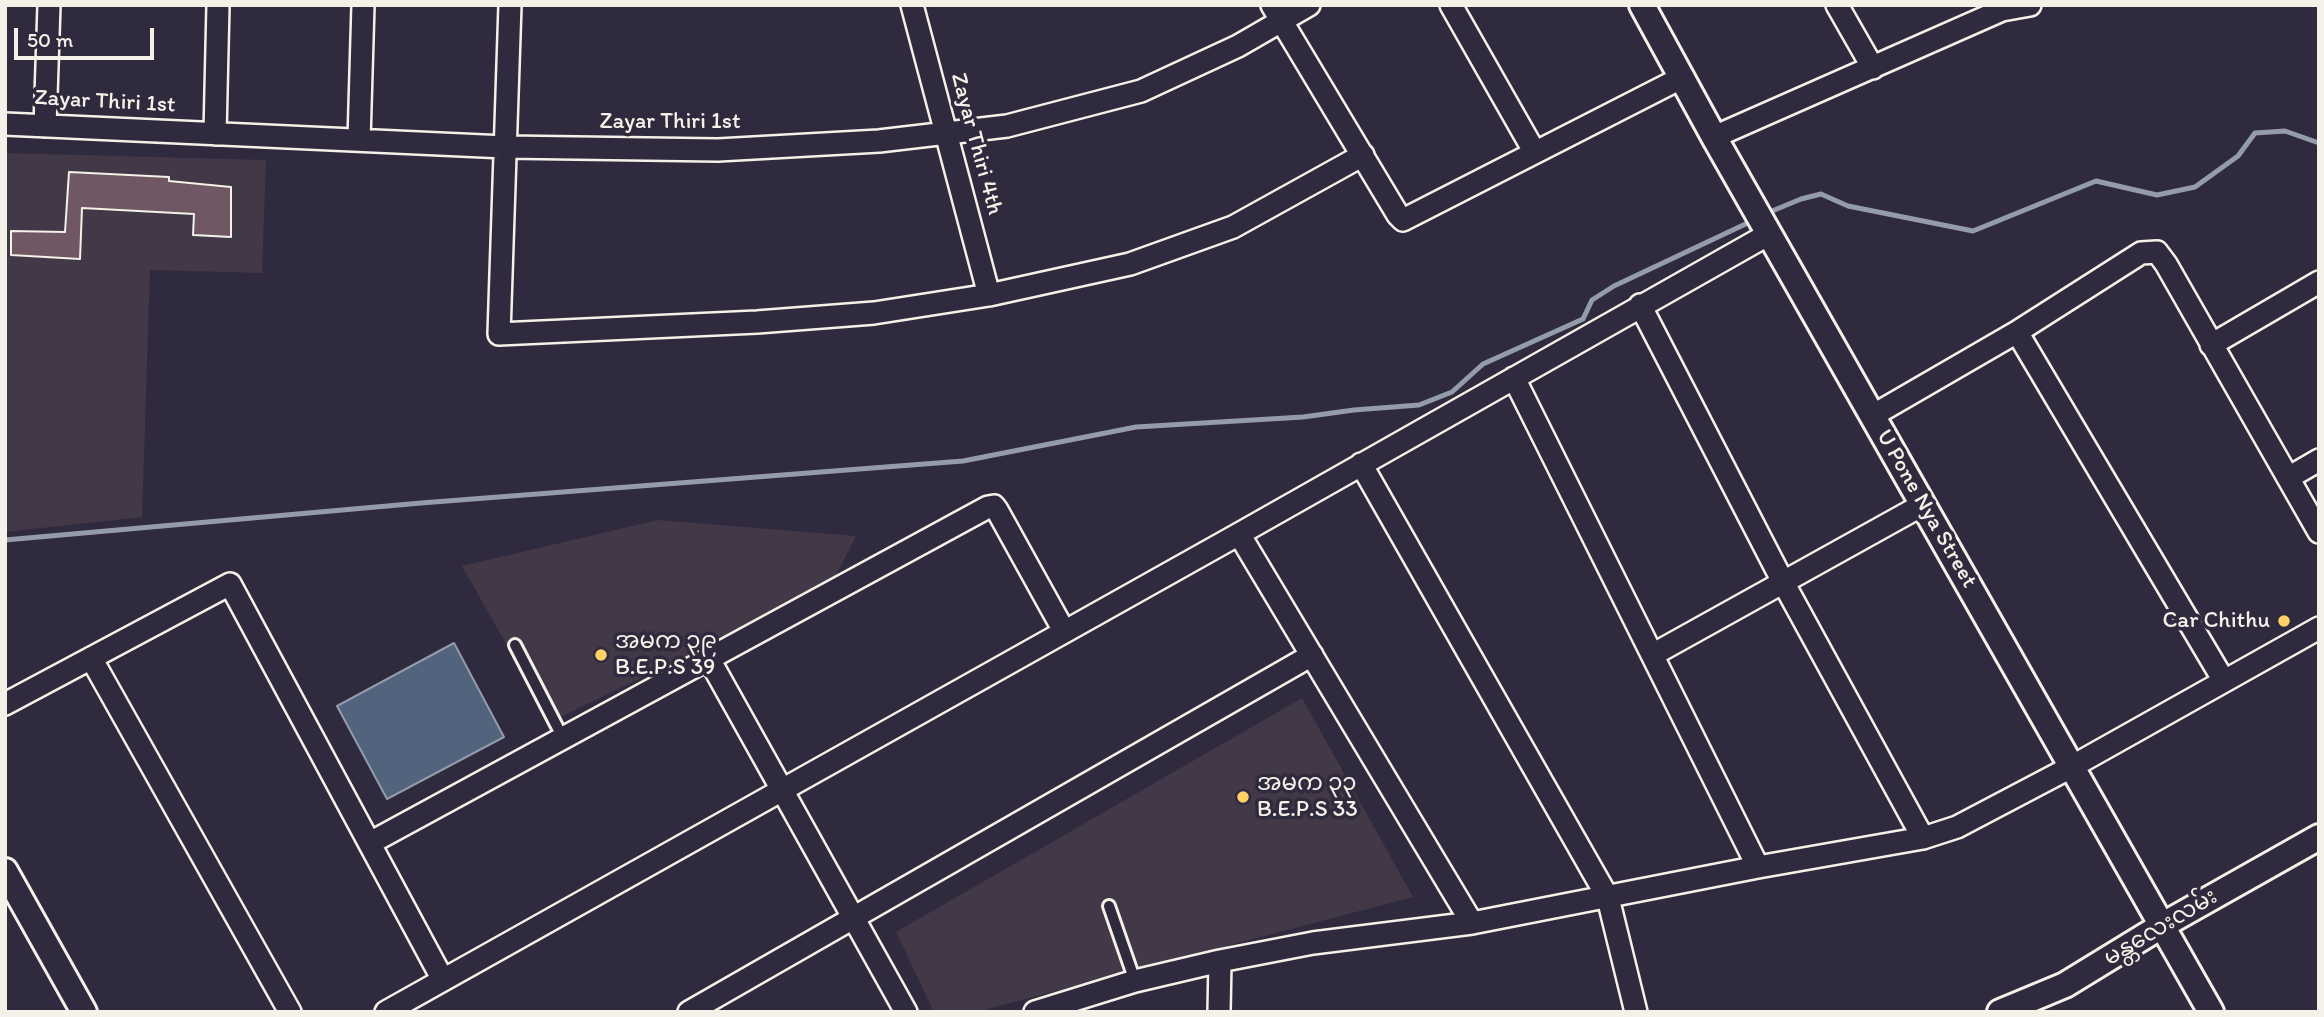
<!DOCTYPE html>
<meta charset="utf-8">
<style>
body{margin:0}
#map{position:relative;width:2324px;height:1017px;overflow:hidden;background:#2f2a3d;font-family:Itim,sans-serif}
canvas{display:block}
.frame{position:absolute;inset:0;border:7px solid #f4f1e8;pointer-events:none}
.scale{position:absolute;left:14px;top:28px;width:140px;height:32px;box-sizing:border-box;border:4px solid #f4f1e8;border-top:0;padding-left:9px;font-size:21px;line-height:24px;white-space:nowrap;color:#f4f1e8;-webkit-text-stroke:5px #2f2a3d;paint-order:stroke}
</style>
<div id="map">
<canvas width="2324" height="1017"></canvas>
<div class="frame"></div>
<div class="scale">50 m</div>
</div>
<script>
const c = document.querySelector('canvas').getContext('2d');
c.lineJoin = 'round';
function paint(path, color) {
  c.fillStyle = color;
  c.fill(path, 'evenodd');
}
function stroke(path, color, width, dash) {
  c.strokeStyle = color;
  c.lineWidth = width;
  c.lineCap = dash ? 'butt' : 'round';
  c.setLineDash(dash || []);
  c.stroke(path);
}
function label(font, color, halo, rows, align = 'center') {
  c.font = font + ' Itim,"Noto Sans Myanmar",sans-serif';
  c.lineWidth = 7;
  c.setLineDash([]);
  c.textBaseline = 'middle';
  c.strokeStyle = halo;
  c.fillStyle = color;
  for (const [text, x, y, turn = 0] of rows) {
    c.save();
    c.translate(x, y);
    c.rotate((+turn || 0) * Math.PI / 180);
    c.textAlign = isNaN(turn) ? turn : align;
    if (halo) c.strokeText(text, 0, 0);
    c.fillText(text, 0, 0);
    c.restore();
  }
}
const built = new Path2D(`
 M5,153L266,160L262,273L150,270L142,517L5,532Z
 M658,520L856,536L830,587L550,722L462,566Z
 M1302,698L1413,897L976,1012H934L896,932Z`);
const water = new Path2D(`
 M454,643L504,737L387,799L337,706Z`);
const stream = new Path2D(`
 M1765,214L1801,199L1821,194L1848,206L1973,231L2096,181L2157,195L2195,187L2238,156L2255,133L2285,131L2319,143
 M5,540L421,503L963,461L1136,427L1303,417L1354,410L1419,405L1452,392L1483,364L1583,319L1592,300L1614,286L1754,220`);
const building = new Path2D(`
 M69,172L169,177V181L231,187V237L193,235L194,214L82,208L80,259L11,255V231L65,232Z`);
const service = new Path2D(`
 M515,645L563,738
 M1109,906L1135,981`);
const minor = new Path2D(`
 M510,5L499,334L757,322L874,313L989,295L1130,264L1233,227L1363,155
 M912,5L989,295
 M1272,5L1398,215L1403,220L1683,77
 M1451,5L1534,151
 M1837,5L1873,68
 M5,124L505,147L718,150L879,141L1007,126L1141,91L1238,46L1309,5
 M45,126L49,5
 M215,134L218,5
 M1714,137L2002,10L2030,5
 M359,140L363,5
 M1640,305L1783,582L1923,838
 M2017,332L2224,681
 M2211,345L2319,282
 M1514,378L1758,867
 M1872,416L2017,332L2141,253L2157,252L2166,264L2319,532
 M1361,464L1608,898L1636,1012
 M2288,478L2319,460
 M1239,534L1472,923
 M1654,654L1924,504
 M91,658L290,1012
 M709,659L906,1012
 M5,704L230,584L443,980
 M370,843L988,507L994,506L997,510L1064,631
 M386,1012L1239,534L1769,234
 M689,1012L1312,655
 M1035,1012L1135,981L1220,961L1313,943L1472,923L1758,867L1923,838L1957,827L2073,766L2319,628
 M1219,1012L1220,961`);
const tertiary = new Path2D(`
 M1642,5L1714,137L2211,1012
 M5,871L84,1012
 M2000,1012L2065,985L2163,925L2319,837`);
const markers = [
 [2284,621,7,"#ffd166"],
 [601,655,7,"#ffd166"],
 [1243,797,7,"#ffd166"]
];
const streetNames = [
 ["Zayar Thiri 1st",105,102,3],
 ["Zayar Thiri 1st",670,122],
 ["Zayar Thiri 4th",976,144,75],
 ["U Pone Nya Street",1926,509,60],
 ["မန္တလေးလမ်း",2161,928,-31]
];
const poiNames = [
 ["Car Chithu",2270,621,"right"],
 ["အမက ၃၉",615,642],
 ["B.E.P.S 39",615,668],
 ["အမက ၃၃",1257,784],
 ["B.E.P.S 33",1257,810]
];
paint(built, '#423848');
paint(water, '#52637d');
stroke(water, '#939ca8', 2);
stroke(stream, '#939ca8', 5);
paint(building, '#6f5863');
stroke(building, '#f4f1e8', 2);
stroke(service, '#f4f1e8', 16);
stroke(minor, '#f4f1e8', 26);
stroke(tertiary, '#f4f1e8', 30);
stroke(service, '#2f2a3d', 10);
stroke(minor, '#2f2a3d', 21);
stroke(tertiary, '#2f2a3d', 24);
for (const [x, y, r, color] of markers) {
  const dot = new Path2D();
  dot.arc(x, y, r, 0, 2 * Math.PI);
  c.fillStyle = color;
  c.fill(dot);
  stroke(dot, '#2f2a3d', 2.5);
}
label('23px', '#f4f1e8', '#2f2a3d', streetNames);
label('23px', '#f4f1e8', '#2f2a3d', poiNames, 'left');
</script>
